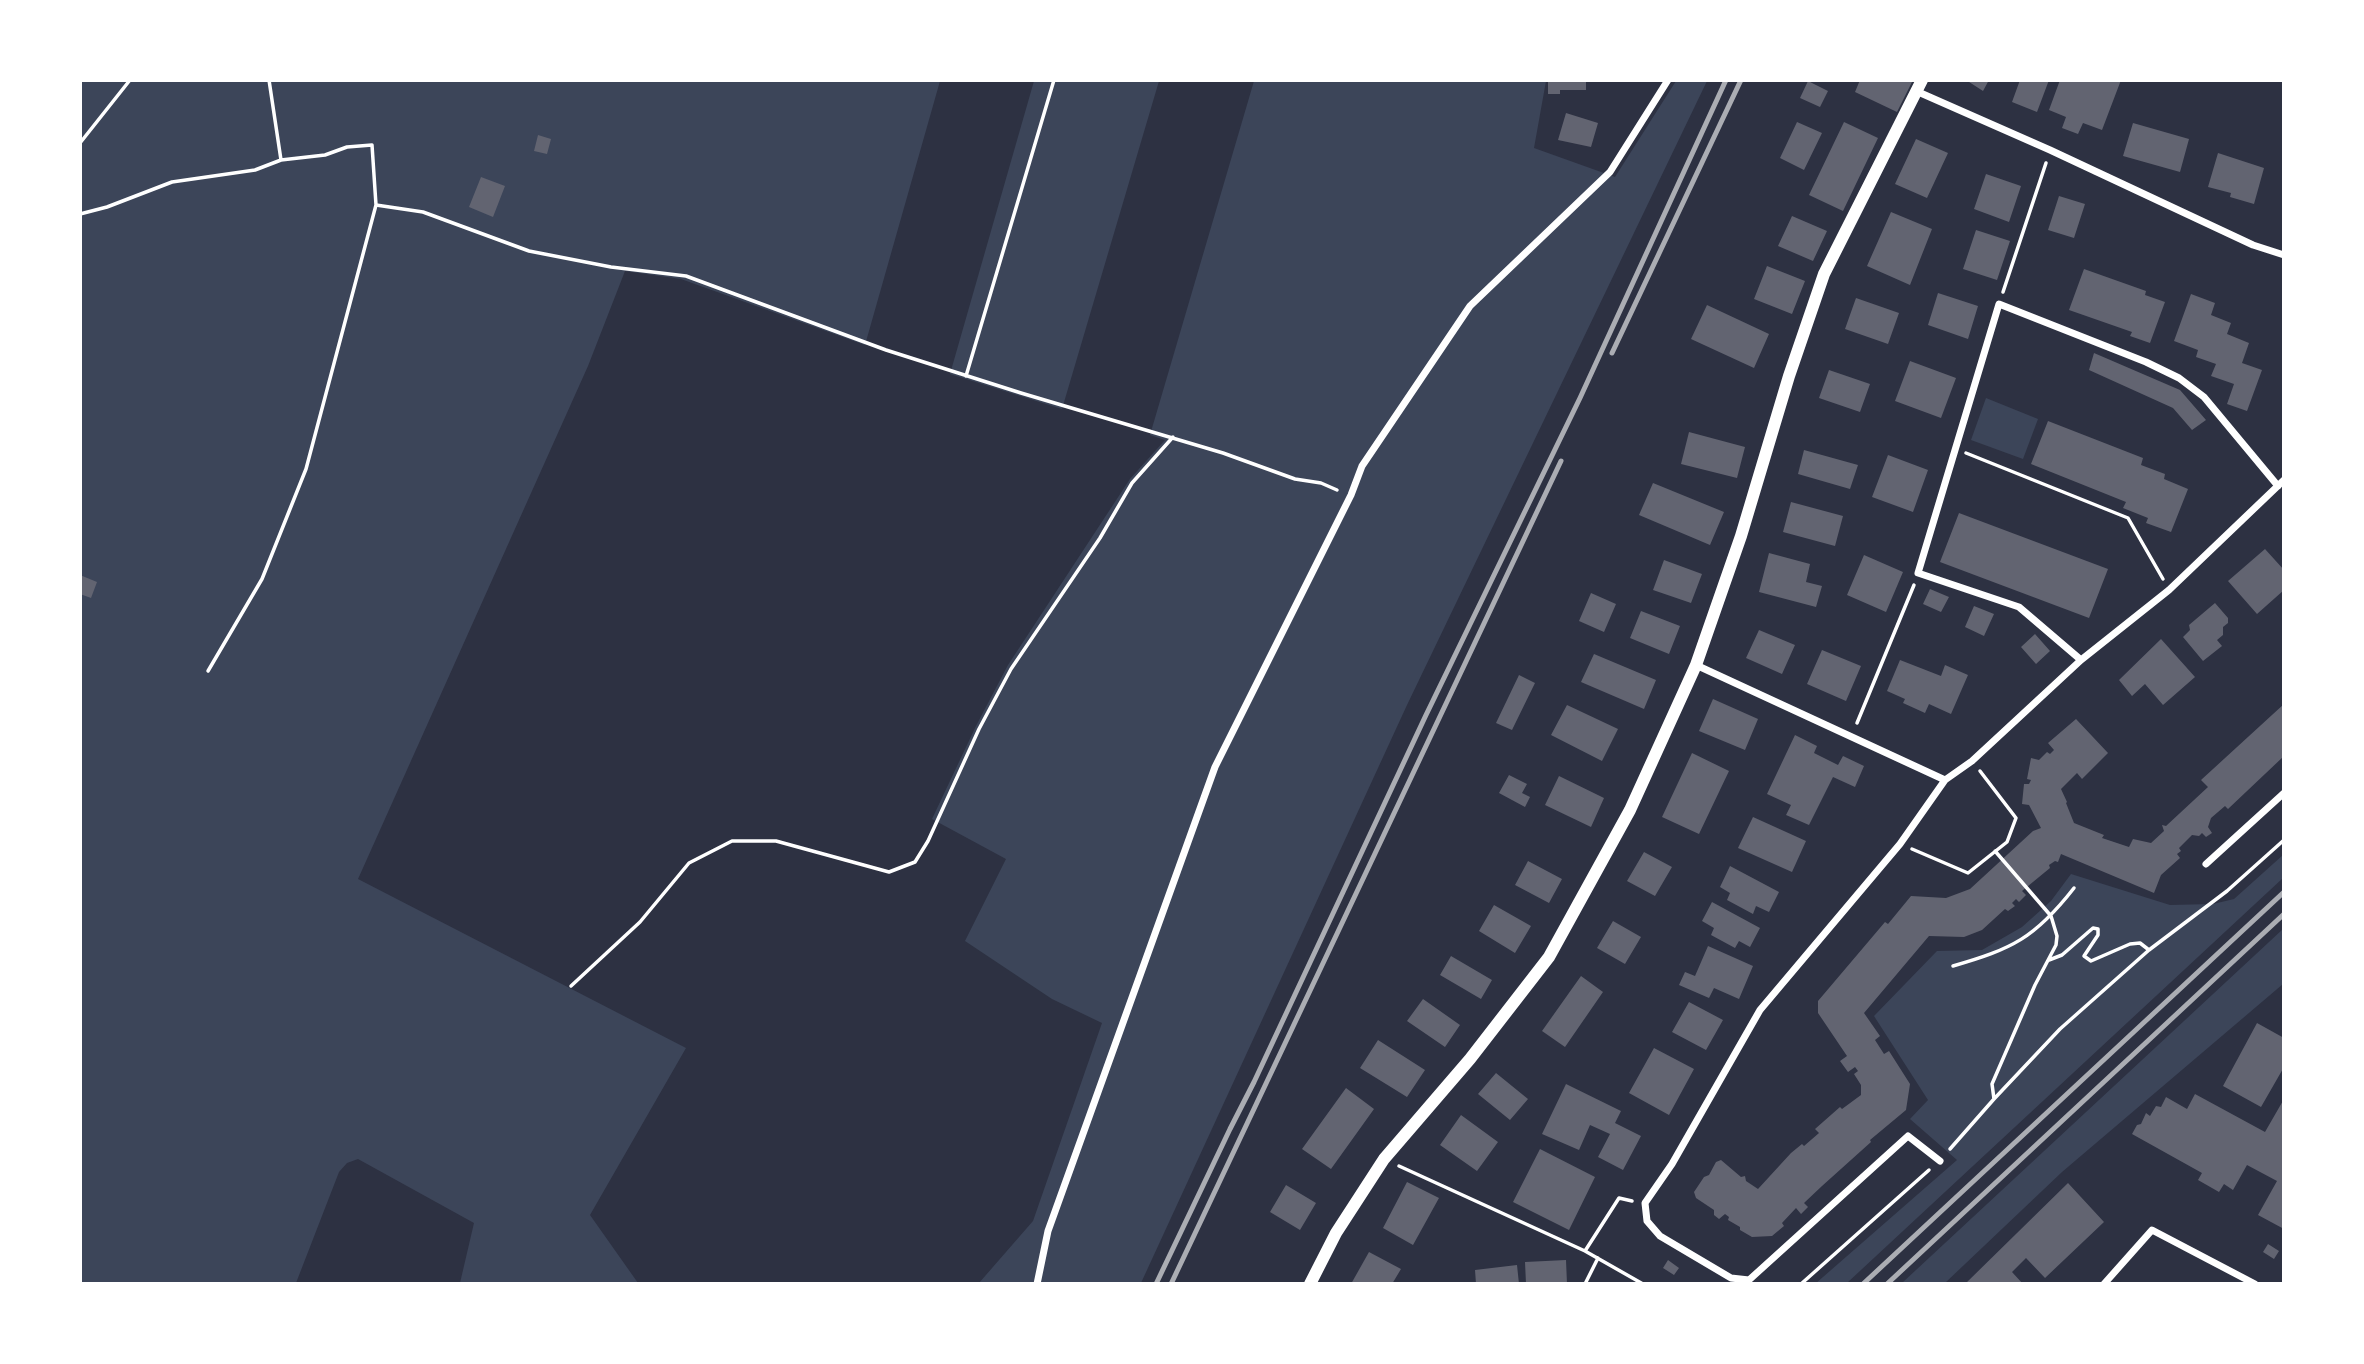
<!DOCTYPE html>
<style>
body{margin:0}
#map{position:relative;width:2364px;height:1364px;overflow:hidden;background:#2d3142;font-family:Montserrat,sans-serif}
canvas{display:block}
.frame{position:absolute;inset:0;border:82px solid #fff;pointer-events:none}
</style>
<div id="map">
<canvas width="2364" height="1364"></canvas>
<div class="frame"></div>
</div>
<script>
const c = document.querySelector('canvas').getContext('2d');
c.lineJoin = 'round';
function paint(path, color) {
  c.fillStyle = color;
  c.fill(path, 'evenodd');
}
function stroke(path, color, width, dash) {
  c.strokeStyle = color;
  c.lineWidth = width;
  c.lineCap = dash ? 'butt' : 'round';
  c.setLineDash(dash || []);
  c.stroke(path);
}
const green = new Path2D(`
 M80,81H940L865,345L681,279L625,271L588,366L358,879L686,1048L590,1215L638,1283H460L474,1223L358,1159L347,1163L339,1172L296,1283H81Z
 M1034,81H1159L1062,409L950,374Z
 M1254,81H1546L1534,148L1615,177L1676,81H1707L1407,705L1141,1283H979L1033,1221L1102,1023L1052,999L965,941L1006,859L932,819L976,726L1008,665L1130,479L1165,440L1150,435Z
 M1986,398L2038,419L2023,459L1971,440Z
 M2283,855V878L1847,1283L1815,1284L1957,1160L1910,1119L1928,1100L1874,1016L1937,951L1982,950L2022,927L2051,901L2071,874L2170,905L2213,904L2234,899Z
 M2283,929V984L2062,1172L1945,1283H1902Z`);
const building = new Path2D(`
 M1548,80H1586V90H1560V94H1548Z
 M1860,80H1913L1897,112L1855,92Z
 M1966,80H1989L1983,91Z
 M2020,80H2049L2037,112L2012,102Z
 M2060,80H2121L2102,130L2083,123L2078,134L2062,128L2066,117L2049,110Z
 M1808,81L1828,91L1820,107L1800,98Z
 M1566,113L1598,123L1591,147L1558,140Z
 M1797,122L1822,133L1804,170L1780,158Z
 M1844,122L1878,138L1843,211L1809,195Z
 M2133,123L2189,139L2180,172L2123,156Z
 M538,135L551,139L547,154L534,151Z
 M1916,139L1948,153L1927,198L1895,184Z
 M2218,153L2264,168L2254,204L2230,197L2231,193L2208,187Z
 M1986,174L2021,186L2009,222L1974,209Z
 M481,177L505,186L493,217L469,207Z
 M2059,196L2085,204L2074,238L2048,230Z
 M1891,212L1932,229L1910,285L1867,266Z
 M1792,216L1827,231L1813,261L1778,246Z
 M1976,230L2010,241L1997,280L1963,269Z
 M1767,266L1805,281L1792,314L1754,299Z
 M2084,269L2146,291L2145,295L2165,302L2150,343L2130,336L2132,332L2069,310Z
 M1938,293L1978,306L1968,339L1928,325Z
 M2191,294L2215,303L2211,315L2231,323L2227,334L2249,343L2242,363L2262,370L2247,411L2227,404L2234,384L2211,376L2216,364L2196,357L2198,350L2174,341Z
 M1856,298L1899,313L1888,344L1845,329Z
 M1707,305L1769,334L1754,368L1691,339Z
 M2094,353L2180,390L2206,420L2192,430L2173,408L2089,370Z
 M1910,361L1956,378L1941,418L1895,401Z
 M1829,370L1870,384L1860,412L1819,398Z
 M2048,421L2143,458L2141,465L2165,474L2164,479L2188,489L2171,532L2146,523L2148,518L2123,508L2126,502L2031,464Z
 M1689,432L1745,447L1737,478L1681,464Z
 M1804,450L1858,465L1850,489L1798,474Z
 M1888,455L1928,470L1913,512L1872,497Z
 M1653,483L1724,512L1710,545L1639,515Z
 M1791,502L1843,516L1835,546L1783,532Z
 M1959,513L2108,569L2089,618L1940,562Z
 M2265,549L2284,570V590L2257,614L2228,581Z
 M1769,553L1810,564L1806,582L1822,586L1816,607L1759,592Z
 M1864,555L1903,572L1886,612L1847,595Z
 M1664,560L1702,574L1691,603L1653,590Z
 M80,575L97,582L91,598L80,594Z
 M1930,589L1949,597L1941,612L1923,604Z
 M1591,593L1616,604L1604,632L1579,621Z
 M2215,603L2228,618V623L2223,627V635L2217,640L2222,646L2203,661L2183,637L2190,630L2189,625Z
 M1974,606L1994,614L1984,636L1965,627Z
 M1641,611L1680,626L1669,654L1630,638Z
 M1759,630L1795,645L1782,674L1746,658Z
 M2035,634L2050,651L2036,664L2021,647Z
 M2161,639L2195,677L2163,705L2145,684L2132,696L2119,680Z
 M1822,650L1861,666L1846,701L1807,684Z
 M1594,654L1656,680L1644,709L1581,682Z
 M1900,660L1941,676L1945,665L1968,675L1951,714L1929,704L1925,713L1903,703L1905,699L1887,691Z
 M1519,675L1535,683L1512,730L1496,723Z
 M1713,699L1758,719L1745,750L1699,731Z
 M2284,704V756L2228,809L2225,806L2211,818L2208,827L2212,833L2206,837L2202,833L2199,836L2192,835L2179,848L2181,851L2177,854L2180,858L2161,875L2154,893L2061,854L2058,862L2055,861L2049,865L2050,868L2022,891L2026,895L2019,902L2016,899L2012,903L2015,906L2008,911L2005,909L1982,930L1964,937L1929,936L1864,1013L1880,1036L1875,1040L1884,1054L1889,1051L1910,1084L1906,1110L1870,1140L1871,1142L1822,1186L1804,1203L1808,1207L1801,1214L1796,1208L1782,1223L1784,1226L1772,1236L1752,1237L1740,1230V1227L1728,1220L1729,1217L1725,1214L1719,1219L1714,1215V1210L1696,1198L1694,1192L1704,1177L1709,1175L1716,1162L1721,1160L1741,1177L1745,1176L1746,1181L1758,1189L1791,1153L1802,1144L1804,1146L1819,1133L1815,1129L1840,1107L1842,1109L1861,1095V1085L1854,1074L1858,1071L1855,1067L1848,1072L1840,1061L1847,1056L1818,1013V1001L1885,922L1888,924L1911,896L1946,898L1970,889L2033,831L2041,828L2029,805L2022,804L2024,784H2029L2031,780L2027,779L2031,758L2039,760L2047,752L2050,754L2054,750L2048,743L2076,719L2108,753L2082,779L2077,773L2061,789L2067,802L2066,803L2074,823L2104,835L2102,838L2129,847L2133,839L2151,843L2164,831L2162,825L2166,826L2208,787L2201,780Z
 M1567,705L1618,729L1602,761L1551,735Z
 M1795,735L1817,746L1814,753L1838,765L1843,756L1864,766L1855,787L1833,777L1809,825L1786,815L1791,805L1767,794Z
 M1692,753L1729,771L1699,834L1662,817Z
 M1509,775L1527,784L1522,793L1530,797L1525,807L1499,793Z
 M1559,776L1604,798L1591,827L1545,805Z
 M1753,817L1806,841L1792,872L1738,848Z
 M1644,852L1672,867L1655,896L1627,881Z
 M1528,861L1562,879L1549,903L1515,885Z
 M1730,866L1779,892L1769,912L1756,906L1753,914L1727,900L1730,893L1720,887Z
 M1712,902L1760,928L1750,947L1739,941L1735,948L1711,935L1714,928L1702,921Z
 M1494,905L1531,926L1515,953L1479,931Z
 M1613,921L1641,937L1625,964L1597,948Z
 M1708,946L1753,966L1739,999L1714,988L1709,998L1679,985L1685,972L1695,976Z
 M1451,956L1492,980L1481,999L1440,975Z
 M1581,976L1603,992L1565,1047L1542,1031Z
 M1423,999L1460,1025L1445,1047L1407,1021Z
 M1689,1002L1723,1020L1706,1050L1672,1032Z
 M2257,1023L2284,1038V1067L2261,1107L2223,1086Z
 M1378,1040L1425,1070L1407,1097L1360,1068Z
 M1654,1048L1694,1069L1669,1115L1629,1093Z
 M1496,1073L1528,1099L1510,1120L1478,1094Z
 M1566,1084L1621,1111L1615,1123L1641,1136L1623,1170L1598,1157L1610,1134L1590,1125L1579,1150L1542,1134Z
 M1346,1088L1374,1109L1331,1169L1302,1149Z
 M2195,1094L2265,1132L2284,1099V1229L2258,1215L2277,1181L2247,1165L2233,1190L2224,1184L2219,1192L2198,1180L2202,1173L2132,1134L2137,1125L2141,1124L2146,1113L2150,1116L2156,1106L2161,1107L2166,1097L2187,1109Z
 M1461,1115L1498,1142L1477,1171L1440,1145Z
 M1540,1149L1595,1177L1569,1230L1513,1202Z
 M1407,1182L1439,1198L1413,1245L1383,1228Z
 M2068,1183L2104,1222L2045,1278L2026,1258L2012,1272L2023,1284H1965Z
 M1286,1185L1316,1203L1300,1230L1270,1212Z
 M2268,1244L2279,1251L2274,1259L2263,1252Z
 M1369,1252L1401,1269L1392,1284H1351Z
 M1566,1260L1567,1284H1526L1525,1262Z
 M1668,1260L1679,1268L1674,1275L1663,1268Z
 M1517,1265L1519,1284H1476L1475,1270Z`);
const path = new Path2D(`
 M269,80L281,160
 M80,143L130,80
 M376,205L423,212L529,251L611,267L686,276L886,350L1021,393L1223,453L1295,479L1321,483L1337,490
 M80,214L107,207L172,182L255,170L281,160L325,155L347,147L372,145L376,205L306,469L262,579L208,671
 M2003,292L2046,163
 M966,376L1054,80
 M1966,453L2128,518L2163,579
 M1857,723L1914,585
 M1912,849L1968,873L2007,842L2016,818L1980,771
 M2049,960L2062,955L2093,928L2098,929V935L2084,956L2091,961L2130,944L2140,943L2149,950
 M1953,966C2012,949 2035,938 2074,888
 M571,986L640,922L689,863L732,841H776L889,872L915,862L928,841L979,729L1011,669L1100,538L1132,483L1173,437
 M1994,1099L1992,1084L2035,985L2056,945L2057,936L2051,916L1995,851
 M1950,1149L1994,1099L2060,1029L2149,950L2227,891L2284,840
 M1399,1166L1585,1251L1643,1284
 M1585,1251L1619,1198L1632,1201
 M1585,1284L1598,1258
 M1801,1284L1929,1170`);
const minor = new Path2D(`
 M1916,91L2050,150L2253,245L2284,255
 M2081,660L2019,607L1918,573L1999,304L2146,362L2179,378L2204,397L2278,486
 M1696,665L1945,780L1900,844L1760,1010L1672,1164L1645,1203L1647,1221L1660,1236L1731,1278L1749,1280L1908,1136L1940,1161
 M1945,780L1972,761L2081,660L2169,590L2284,480
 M2206,864L2284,793
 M1037,1284L1048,1231L1215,767L1351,495L1362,466L1470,306L1610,172L1668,80
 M2104,1284L2152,1230L2255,1284`);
const tertiary = new Path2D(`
 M1310,1284L1336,1233L1384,1159L1470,1059L1549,957L1630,810L1696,665L1741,536L1789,376L1824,274L1922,80`);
const rail = new Path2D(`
 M1612,353L1741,80
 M1156,1284L1230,1129L1254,1082L1426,715L1580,398L1726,80
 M1171,1284L1561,461
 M1863,1284L2284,892
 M1887,1284L2284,914`);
paint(green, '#3c4559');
paint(building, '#626471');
stroke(path, '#fff', 3.5);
stroke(minor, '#fff', 7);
stroke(tertiary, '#fff', 12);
stroke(rail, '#abadb3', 5);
</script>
